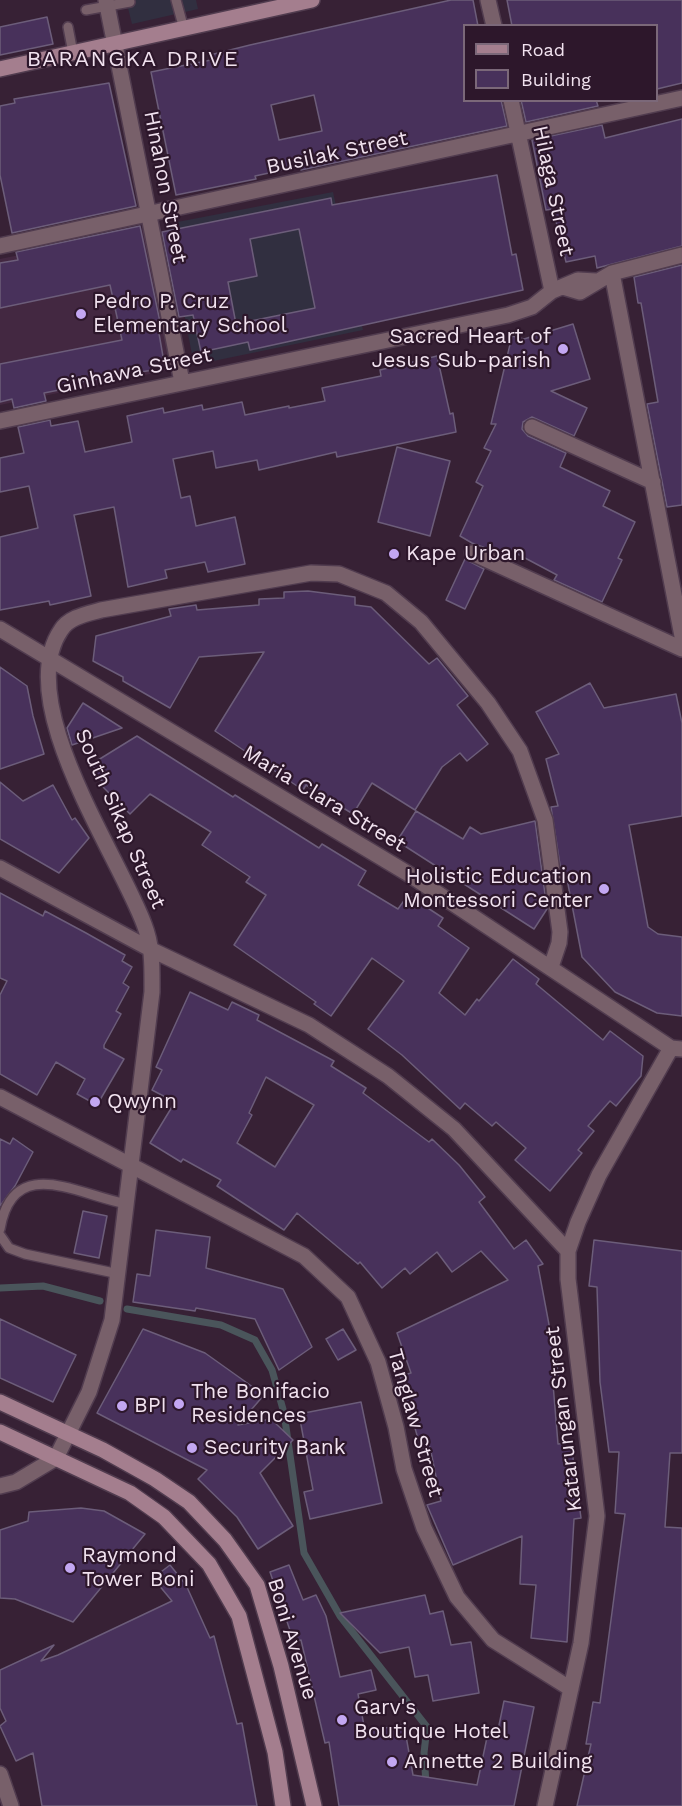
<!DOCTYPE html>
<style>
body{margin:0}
#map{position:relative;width:682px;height:1806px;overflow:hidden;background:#372135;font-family:"Work Sans",sans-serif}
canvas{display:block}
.legend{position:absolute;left:463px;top:24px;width:195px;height:78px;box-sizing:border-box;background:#2d172b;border:2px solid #7b6879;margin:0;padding:8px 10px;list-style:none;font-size:18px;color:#f1e2ef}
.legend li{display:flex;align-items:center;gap:12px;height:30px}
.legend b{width:30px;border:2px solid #7b6879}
</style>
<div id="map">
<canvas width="682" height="1806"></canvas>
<ul class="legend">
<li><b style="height:8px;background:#a47e8e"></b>Road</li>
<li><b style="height:16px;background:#48315b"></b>Building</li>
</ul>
</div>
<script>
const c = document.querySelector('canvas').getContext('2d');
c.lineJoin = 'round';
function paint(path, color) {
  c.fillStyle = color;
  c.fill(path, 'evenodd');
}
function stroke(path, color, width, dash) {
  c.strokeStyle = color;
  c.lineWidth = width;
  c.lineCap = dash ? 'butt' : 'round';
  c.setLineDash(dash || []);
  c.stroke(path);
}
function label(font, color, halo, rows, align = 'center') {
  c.font = font + ' "Work Sans",sans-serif';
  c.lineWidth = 4.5;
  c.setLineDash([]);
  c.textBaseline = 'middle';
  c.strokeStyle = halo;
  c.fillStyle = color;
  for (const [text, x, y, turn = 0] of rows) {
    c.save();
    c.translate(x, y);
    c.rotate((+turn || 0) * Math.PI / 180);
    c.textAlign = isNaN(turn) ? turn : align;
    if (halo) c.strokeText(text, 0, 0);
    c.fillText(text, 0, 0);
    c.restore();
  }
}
const commercial = new Path2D(`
 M126,0H196L198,9L132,24Z
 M333,192L363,330L194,365L167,224Z`);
const built = new Path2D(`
 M145,229L174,369L0,405V259Z`);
const stream = new Path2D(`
 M0,1288L43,1286L100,1301
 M127,1309L221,1325L255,1340L272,1370L284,1413L304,1553L340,1616L427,1727L424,1753L426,1784`);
const building = new Path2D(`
 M451,0H473L478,26H465V100H501L507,126L301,170V166L255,176L256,179L176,195L151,72L211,60L210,55L250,45ZM314,95L322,131L279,140L271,105Z
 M507,0H682V83L657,89V26H512Z
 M47,17L53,44L0,55V27Z
 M109,83L136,206L12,233L0,175V106L15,103L14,99Z
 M521,100H596L598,106L526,122Z
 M682,119V246L597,268L595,256L566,262L553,209L546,210L532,140L602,125L605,138Z
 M497,175L512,255L516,254L523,290L250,350L248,342L201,352L193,315L179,317L162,232L331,198L332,205ZM299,229L315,308L236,324L228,282L257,276L250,239Z
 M140,226L160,322H157L165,368L68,384L69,388L44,393L46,401L14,408L12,399L0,402V364L122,340L110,285L0,308V263L18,260L16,252Z
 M682,265V505L667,507L647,404L658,402L641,303H638L634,277Z
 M573,324L590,379L551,391L587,408L574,436L532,417L523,422L522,429L528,436L566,453L560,467L610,491L603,506L635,522L618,558L622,560L602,602L554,580L557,575L510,550L507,556L472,543L460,536L483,486L476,482L491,451L484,448L496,424H491L512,336L524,339Z
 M437,356L450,414L453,413L456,432L337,457L336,452L259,470L257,460L216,468L213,451L173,459L181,498L190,496L196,526L235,517L245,564L208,572L205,562L165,570L167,578L128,587L114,507L74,515L91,596L50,605L49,601L0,610V537L38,528L29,486L0,492V458L24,453L18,427L50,420L51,426L78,421L85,452L132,442L127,416L163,408L164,413L202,405L203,410L242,402L245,415L289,406V408L325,401L322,388L381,376L380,370Z
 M397,447L450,461L430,536L378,522Z
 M465,559L484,569L465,609L446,600Z
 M308,591L355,597V605L371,607L429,664L437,658L468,696L457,705L488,744L467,761L460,753L442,767L415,810L372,783L353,814L306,785L303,790L215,731L264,652L199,657L170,708L123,681V677L93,661L96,636L171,616L169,609L196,605L197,610L259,605V599L284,598V592Z
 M0,667L27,686L33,716L44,754L0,769Z
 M590,683L604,708L676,694L682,723V816L629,825L648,927L658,934L682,937V1016L657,1013L615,992L582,957L567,879L563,884L551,807L558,806L546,759L559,754L536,712Z
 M83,703L122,728L72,745L67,728Z
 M137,736L233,797L235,795L319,848L322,844L366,871L358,885L398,909L408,895L443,918L438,926L469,948L439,993L465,1015L477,999L479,1001L513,959L539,979L536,984L603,1040L610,1031L643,1056L641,1076L616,1106L610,1101L588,1126L594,1131L578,1150L582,1153L550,1191L515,1160L526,1148L496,1122L492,1126L465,1103L460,1109L402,1055L368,1029L404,981L372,958L331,1016L314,1004L316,1002L234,945L266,895L246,882L250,877L202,845L211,832L150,794L130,814L103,787L106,783L92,774L95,768L90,765Z
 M0,782L23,801L53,785L72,820L75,818L89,838L59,873L0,839Z
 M416,811L463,839L470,827L481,834L535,821L547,909L534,929L397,841Z
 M0,893L43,916L45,911L86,933L125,955L122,961L132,967L123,983L129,987L116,1011L121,1014L104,1045V1048L124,1059L97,1105L77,1094L85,1079L56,1062L37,1095L0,1074V995L7,981L0,978Z
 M190,992L228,1010L232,1002L259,1015L257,1020L334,1061L331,1066L366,1088L363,1093L429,1142L432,1139L459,1165L485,1197L479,1202L514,1249L526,1240L543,1264L538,1266L560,1383L553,1384L558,1444L571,1443L581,1518L574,1519L567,1642L531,1638L536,1585L520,1584L522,1536L453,1565L427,1505L441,1501L430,1447L421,1449L400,1376L411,1373L397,1333L508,1280L481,1251L452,1272L437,1252L410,1274L405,1268L382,1288L360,1262L358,1264L297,1213L284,1230L217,1186L221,1180L183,1159L181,1162L150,1143L175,1102L152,1090L162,1070L156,1067ZM266,1077L314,1105L275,1167L237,1143L252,1115L249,1113Z
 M13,1138L33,1152L15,1186L0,1206V1139L10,1144Z
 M83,1211L107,1216L99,1258L74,1253Z
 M156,1230L210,1237L206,1268L283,1289L312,1347L279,1370L255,1319L196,1308L195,1311L133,1302L137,1274L150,1276Z
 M594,1240L682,1251V1453H670L665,1527L682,1528V1806H577L591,1744H586L593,1702L600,1703L625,1514L615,1513L619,1452H609L600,1382L597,1287L589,1286Z
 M0,1319L76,1355L53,1402L0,1378Z
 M143,1329L205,1353L264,1395L238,1425L271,1419L293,1440L260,1473L293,1526L258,1549L237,1517L198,1479L207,1470L97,1413Z
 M343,1329L356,1350L338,1360L326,1339Z
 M361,1402L382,1503L310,1519L304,1492L313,1490L299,1414Z
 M81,1508L104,1511L145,1534L73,1622L15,1599L0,1598V1530L28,1521L29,1512Z
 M170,1565L186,1585L210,1638L214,1636L237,1724L242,1723L257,1806H42L33,1753L16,1761L0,1726L6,1721L0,1708V1670L54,1645L41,1661L58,1655L172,1601L153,1578Z
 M289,1565L303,1600L316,1595L326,1616L340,1677L371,1670L376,1690L358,1694L365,1731L404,1725L413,1775L477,1785L489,1728L498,1730L504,1701L534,1707L514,1806H339L329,1742L325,1743L301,1640L294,1642L270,1572Z
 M425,1595L430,1614L443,1611L451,1645L471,1642L479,1693L433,1701L428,1675L415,1677L409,1647L380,1653L340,1613Z`);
const service = new Path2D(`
 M176,0L184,29
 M86,10L130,2
 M68,27L73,53
 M0,1229C13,1153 78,1195 127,1204
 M0,1235L9,1248L25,1254L119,1274`);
const minor = new Path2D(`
 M106,0L182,382
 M488,0L494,26
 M511,100L552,291
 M0,246L682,98
 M612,273L682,636
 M563,287L580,292L612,273L682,255
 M0,421L508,315L532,307L552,291L578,280L596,281
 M532,427L653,482
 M472,553L682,649
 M0,629L407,873L671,1048L682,1049
 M0,868L152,950L309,1025L388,1076L454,1129L568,1251
 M0,1097L304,1256L348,1297L378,1362L396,1427L404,1469L424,1528L457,1597L493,1640L571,1689
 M0,1486L16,1482L56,1458L89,1392L112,1320L152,992C152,968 153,947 144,924C118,854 12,702 61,630C69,617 87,614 101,610L311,573L339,574L386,593L421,622L488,703L520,751L545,820L560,932L559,943L551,967
 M0,1774L11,1806
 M545,1806L581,1643L597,1516L568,1279V1251L578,1222L599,1175L671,1048`);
const secondary = new Path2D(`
 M0,69L312,0
 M0,1402L103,1450L155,1479L189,1502L225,1540L257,1585L281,1666L314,1806
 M0,1432L130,1493L164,1517L209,1564L239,1616L275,1752L283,1806`);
const markers = [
 [81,314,6,"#c3a7f2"],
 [563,349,6,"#c3a7f2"],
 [394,554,6,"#c3a7f2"],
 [604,889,6,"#c3a7f2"],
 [95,1102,6,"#c3a7f2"],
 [179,1404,6,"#c3a7f2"],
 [122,1406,6,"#c3a7f2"],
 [192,1448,6,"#c3a7f2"],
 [70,1568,6,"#c3a7f2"],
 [342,1720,6,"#c3a7f2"],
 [392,1762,6,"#c3a7f2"]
];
const streetNames = [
 ["Busilak Street",337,153,-12],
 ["Hinahon Street",165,187,79],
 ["Hilaga Street",553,191,78],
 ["Ginhawa Street",134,371,-12],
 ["Maria Clara Street",324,799,31],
 ["South Sikap Street",120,819,66],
 ["Katarungan Street",564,1419,-97],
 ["Tanglaw Street",415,1423,74],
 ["Boni Avenue",292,1639,73]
];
const poiNames = [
 ["Pedro P. Cruz",93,302],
 ["Elementary School",93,326],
 ["Sacred Heart of",551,337,"right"],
 ["Jesus Sub-parish",551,361,"right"],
 ["Kape Urban",406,554],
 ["Holistic Education",592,877,"right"],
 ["Montessori Center",592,901,"right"],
 ["Qwynn",107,1102],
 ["The Bonifacio",191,1392],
 ["Residences",191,1416],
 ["BPI",134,1406],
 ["Security Bank",204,1448],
 ["Raymond",82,1556],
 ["Tower Boni",82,1580],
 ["Garv's",354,1708],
 ["Boutique Hotel",354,1732],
 ["Annette 2 Building",404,1762]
];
const neighbourhoodNames = [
 ["BARANGKA DRIVE",133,60]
];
paint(commercial, '#312f40');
paint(built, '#432841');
stroke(stream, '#4a555b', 7);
paint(building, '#48315b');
stroke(building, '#6c5d7a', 1.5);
stroke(service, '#513c4f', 12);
stroke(minor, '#513c4f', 18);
stroke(secondary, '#513c4f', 18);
stroke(service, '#78606a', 9);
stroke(minor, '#78606a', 15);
stroke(secondary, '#a47e8e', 15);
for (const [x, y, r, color] of markers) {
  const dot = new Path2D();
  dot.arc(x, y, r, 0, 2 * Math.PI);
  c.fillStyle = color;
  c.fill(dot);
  stroke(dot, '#2d172b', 2);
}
label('21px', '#f1e2ef', '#2d172b', streetNames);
label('21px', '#f1e2ef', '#2d172b', poiNames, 'left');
c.letterSpacing = '1.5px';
label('22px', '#f1e2ef', '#2d172b', neighbourhoodNames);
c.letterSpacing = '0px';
</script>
